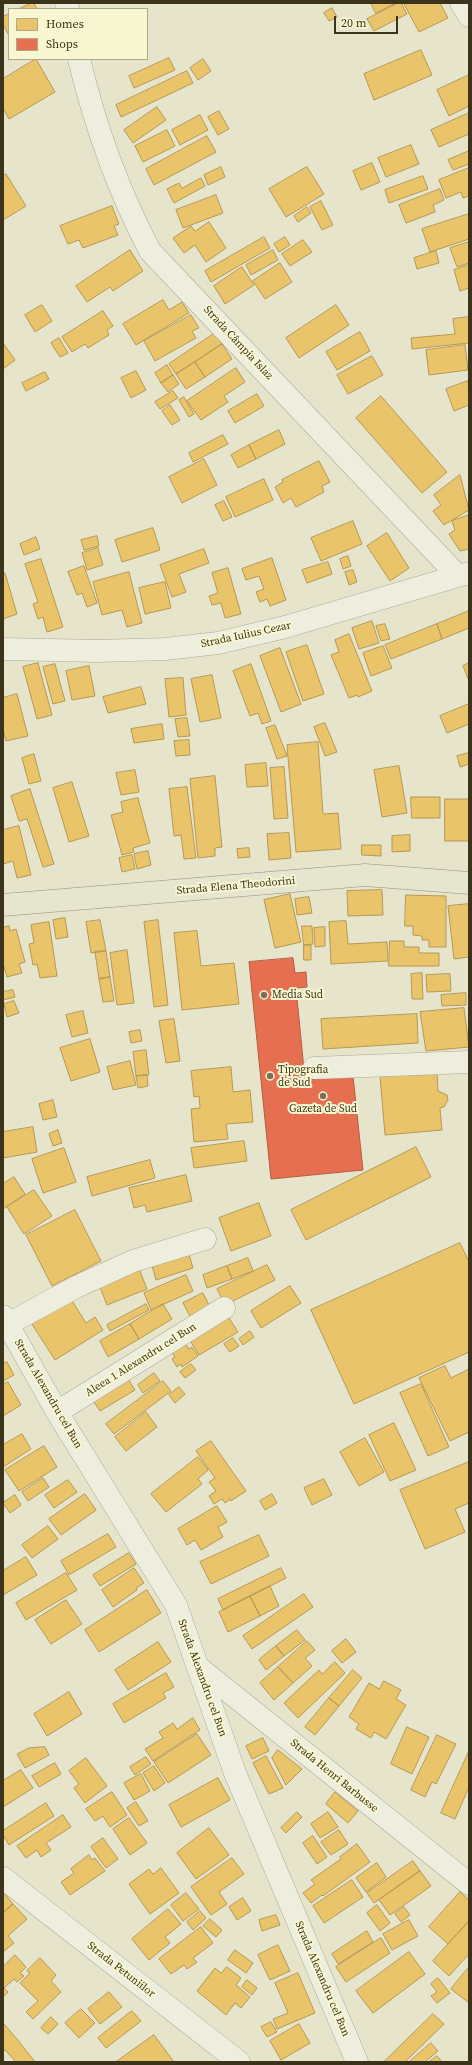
<!DOCTYPE html>
<html>
<head>
<meta charset="utf-8">
<style>
  body { margin:0 }
  #map { position:relative; width:472px; height:2065px; overflow:hidden; background:#e6e5cc; font-family:"Source Serif 4",serif }
  canvas { display:block }
  .frame { position:absolute; inset:0; border:4px solid #3c331d; pointer-events:none }
  .legend { position:absolute; left:8px; top:8px; width:140px; height:52px; box-sizing:border-box; background:#f8f7d2; border:1px solid #ada98a; margin:0; padding:5px 7px; list-style:none; font-size:12px; color:#3c331d }
  .legend li { display:flex; align-items:center; gap:8px; height:20px }
  .legend b { width:20px; border:1px solid #ada98a }
  .scale { position:absolute; left:334px; top:16px; width:64px; height:18px; box-sizing:border-box; border:2px solid #3c331d; border-top:0; padding-left:5px; font-size:12px; line-height:14px; white-space:nowrap; color:#3c331d; -webkit-text-stroke:3px #f8f7d2; paint-order:stroke }
</style>
</head>
<body>
<div id="map">
<canvas width="472" height="2065"></canvas>
<div class="frame"></div>
<ul class="legend">
<li><b style="height:11px;background:#e9c46a"></b>Homes</li>
<li><b style="height:11px;background:#e76f51"></b>Shops</li>
</ul>
<div class="scale">20 m</div>
</div>
<script>
const ctx = document.querySelector('canvas').getContext('2d');
ctx.lineJoin = 'round';
function fill(path, color) {
  ctx.fillStyle = color;
  ctx.fill(path, 'evenodd');
}
function strokePath(path, color, width, dash) {
  ctx.strokeStyle = color;
  ctx.lineWidth = width;
  ctx.lineCap = dash ? 'butt' : 'round';
  ctx.setLineDash(dash || []);
  ctx.stroke(path);
}
function drawText(font, color, halo, rows, align = 'center') {
  ctx.font = font + ' "Source Serif 4",serif';
  ctx.lineWidth = 4;
  ctx.setLineDash([]);
  ctx.textBaseline = 'middle';
  ctx.strokeStyle = halo;
  ctx.fillStyle = color;
  for (const [text, x, y, turn = 0] of rows) {
    ctx.save();
    ctx.translate(x, y);
    ctx.rotate((+turn || 0) * Math.PI / 180);
    ctx.textAlign = isNaN(turn) ? turn : align;
    if (halo) ctx.strokeText(text, 0, 0);
    ctx.fillText(text, 0, 0);
    ctx.restore();
  }
}
const homes = new Path2D(`
  M31,3H34L37,9H19Z
  M371,3H396L376,13Z
  M398,3H401L407,14L374,31L367,19Z
  M406,3H440L448,18L419,32L404,4Z
  M332,8L337,17L329,21L324,13Z
  M9,14V34H8L3,24V17Z
  M421,50L432,75L374,100L364,74Z
  M169,58L175,70L134,88L129,76Z
  M36,59L55,92L9,119L3,108V79Z
  M203,59L211,71L198,80L190,68Z
  M187,71L193,83L121,117L116,105Z
  M469,75V106L449,116L437,90Z
  M157,107L166,120L133,143L124,130Z
  M219,111L229,129L218,135L208,117Z
  M469,113V134L439,147L431,130Z
  M200,115L208,130L180,145L172,130Z
  M167,130L175,146L143,162L135,146Z
  M207,136L216,152L154,185L146,169Z
  M411,145L419,164L386,177L378,158Z
  M469,151V164L453,170L448,160Z
  M372,163L380,182L361,190L353,171Z
  M221,167L225,177L208,185L204,175Z
  M307,167L324,194L286,217L269,189Z
  M469,168V196L463,198L461,192L446,198L439,180Z
  M6,174L26,206L3,220V176Z
  M423,176L428,189L389,203L385,190Z
  M201,178L205,186L174,203L167,189L179,183L182,188Z
  M440,189L444,200L433,205L435,212L406,223L399,205Z
  M216,195L223,213L183,228L176,210Z
  M321,201L333,225L322,230L310,207Z
  M112,206L119,224L114,226L118,235L83,248L79,240L68,244L60,226Z
  M307,207L311,213L298,222L294,216Z
  M469,214V239L430,252L422,229Z
  M209,222L226,248L206,262L195,245L184,253L173,238L191,226L195,231Z
  M264,237L270,248L211,282L205,271Z
  M285,237L290,245L279,252L274,244Z
  M303,240L312,252L290,266L282,254Z
  M469,242V263L457,267L450,248Z
  M130,250L143,271L113,291L110,287L87,302L76,286Z
  M273,250L278,260L251,275L246,265Z
  M436,251L439,263L417,269L414,258Z
  M280,263L292,282L265,299L253,281Z
  M469,265V288L460,291L454,270Z
  M242,267L254,285L225,304L214,286Z
  M163,300L169,310L182,302L189,313L136,345L123,324Z
  M42,305L52,321L35,332L25,315Z
  M336,305L349,325L299,358L286,338Z
  M103,311L113,326L107,330L109,335L88,348L85,344L72,352L62,337Z
  M191,315L199,328L192,331L196,338L155,361L144,341Z
  M469,317V343L412,349L411,338L455,334L453,319Z
  M360,332L370,351L337,370L326,352Z
  M215,333L222,344L176,374L169,364Z
  M59,338L68,353L60,357L51,343Z
  M3,343L15,360L3,369Z
  M222,344L232,359L205,377L195,362Z
  M465,345L468,370L429,375L426,350Z
  M372,356L383,375L348,394L337,375Z
  M195,362L205,377L186,389L176,374Z
  M167,365L173,375L161,383L155,373Z
  M236,368L245,382L224,396L228,402L201,420L187,401Z
  M136,371L146,390L131,398L121,378Z
  M45,372L49,379L26,391L22,383Z
  M173,375L179,384L168,392L161,383Z
  M468,381L469,405L454,411L446,389Z
  M173,391L178,398L160,409L155,402Z
  M257,394L264,406L235,423L228,411Z
  M381,396L447,472L422,493L356,418Z
  M184,397L194,414L189,417L179,400Z
  M170,405L180,420L172,425L162,411Z
  M279,430L285,444L256,459L249,445Z
  M223,435L228,444L193,462L189,453Z
  M249,445L256,459L238,468L231,455Z
  M204,459L217,485L182,503L169,477Z
  M319,461L330,482L322,486L324,492L296,507L291,498L283,503L275,487L283,482L282,480Z
  M460,475L469,510L444,525L433,511L441,505L434,495Z
  M264,479L273,500L235,517L226,497Z
  M224,501L232,517L223,521L215,505Z
  M469,515V549L460,551L449,534L455,530L452,521Z
  M353,521L362,544L321,561L311,538Z
  M153,528L160,550L122,562L115,540Z
  M387,533L409,568L390,581L367,546Z
  M97,536L99,546L84,550L81,540Z
  M36,537L40,549L24,555L20,544Z
  M98,548L103,565L87,570L82,553Z
  M204,549L209,563L179,574L186,592L172,597L160,565Z
  M348,556L351,566L343,569L340,559Z
  M272,558L286,600L270,606L267,599L260,602L256,592L264,589L259,576L246,580L242,569Z
  M41,559L63,627L47,632L43,617L38,619L33,604L38,602L25,564Z
  M328,562L332,574L307,583L302,570Z
  M84,566L97,603L87,607L82,593L77,595L68,572Z
  M228,568L241,614L225,618L221,603L212,605L209,596L218,593L212,573Z
  M353,570L357,582L349,585L345,572Z
  M129,572L142,623L127,627L122,610L102,615L93,582Z
  M3,573H5L17,614L3,619Z
  M165,582L171,608L145,614L139,588Z
  M469,611V628L442,639L437,624Z
  M372,621L379,643L359,649L352,628Z
  M385,624L390,639L381,641L376,626Z
  M437,624L442,639L391,659L385,645Z
  M349,634L372,691L358,697L357,695L349,698L331,655L339,652L335,640Z
  M307,645L324,694L303,701L286,652Z
  M383,646L392,668L371,676L363,653Z
  M280,648L301,704L281,712L260,656Z
  M38,663L52,715L37,719L23,667Z
  M469,663V681L463,666Z
  M55,664L65,701L53,704L43,667Z
  M251,664L271,721L262,724L258,713L250,716L233,671Z
  M89,666L95,696L72,700L66,671Z
  M212,675L221,718L200,722L191,679Z
  M183,678L186,715L169,717L165,679Z
  M141,687L146,704L108,713L103,697Z
  M17,694L28,736L6,741L3,729V698Z
  M469,704V724L447,733L440,716Z
  M187,718L190,736L178,737L175,719Z
  M325,723L337,752L325,756L314,727Z
  M162,724L164,739L134,743L131,729Z
  M275,725L287,756L277,759L266,728Z
  M189,740L190,755L176,756L174,741Z
  M318,742L323,814L338,813L341,849L296,852L287,745Z
  M469,753V764L460,767L457,756Z
  M34,754L41,781L29,784L22,758Z
  M266,763L268,786L247,787L245,765Z
  M399,766L407,813L382,817L374,770Z
  M284,767L288,818L274,819L270,768Z
  M135,770L139,792L121,795L116,773Z
  M215,776L222,847L215,848V856L198,858L190,779Z
  M72,782L89,836L69,842L53,788Z
  M187,787L196,858L184,859L181,835L174,836L169,789Z
  M30,789L54,864L43,867L27,819L19,821L11,796Z
  M411,797H440V818H412Z
  M138,798L150,843L133,848L134,852L122,855L111,815L123,812L121,802Z
  M445,799H469V841H445Z
  M19,826L31,875L17,878L13,861L3,864V830Z
  M289,833L291,858L269,860L267,834Z
  M410,835V851L392,852V836Z
  M362,845H381V856L362,855Z
  M249,848L250,857L238,858L237,849Z
  M148,851L151,865L137,869L134,854Z
  M132,855L135,869L122,872L119,858Z
  M382,890L383,915L348,916L347,891Z
  M290,894L301,942L275,948L264,900Z
  M406,895L446,896V947H429V940H422V936L413,935V926H405Z
  M309,897L312,913L297,915L295,899Z
  M469,904V957L454,959L448,906Z
  M65,918L68,937L56,939L53,920Z
  M100,920L106,951L91,953L86,922Z
  M158,920L168,1005L154,1007L144,922Z
  M346,921L348,944L387,942L388,961L331,964L329,922Z
  M49,922L57,976L40,978L37,964L33,965L29,944L34,943L31,925Z
  M9,926L10,931L16,929L25,962L19,964L22,973L7,977L3,963V928Z
  M302,926H312L313,944L304,945Z
  M325,927V946L315,947L314,928Z
  M197,931L201,966L234,963L239,1004L182,1010L174,933Z
  M390,941H404V947H419V953H439V966H389Z
  M304,945H311V960H304Z
  M127,950L134,1003L117,1005L110,953Z
  M106,951L110,977L99,979L95,952Z
  M422,973L423,999H412L411,974Z
  M450,974L451,991L427,992L426,975Z
  M110,977L114,1001L103,1002L99,979Z
  M13,990L15,997L3,1000V992Z
  M466,993V1005L442,1006L441,995Z
  M14,1001L19,1013L7,1017L4,1004Z
  M464,1008L469,1047L426,1051L420,1012Z
  M83,1011L88,1033L72,1037L66,1015Z
  M417,1014L418,1043L323,1049L321,1019Z
  M174,1019L180,1061L166,1063L159,1021Z
  M140,1030L142,1041L131,1043L129,1032Z
  M90,1039L100,1072L71,1081L60,1048Z
  M146,1050L149,1075L136,1076L133,1052Z
  M130,1061L136,1085L113,1090L107,1067Z
  M231,1067L233,1092L250,1090L253,1122L226,1124L228,1139L194,1142L191,1109L200,1108L199,1096L194,1097L191,1071Z
  M437,1071L438,1091L447,1095L448,1100L444,1107L440,1108L442,1130L385,1135L380,1076Z
  M147,1075L148,1086L138,1088L136,1076Z
  M53,1100L57,1117L43,1120L39,1104Z
  M33,1127L37,1152L3,1158V1132Z
  M58,1130L62,1143L53,1146L49,1134Z
  M244,1141L247,1161L194,1168L191,1148Z
  M416,1147L431,1177L306,1240L291,1210Z
  M64,1148L76,1182L43,1193L32,1159Z
  M150,1160L155,1178L92,1196L87,1177Z
  M186,1175L192,1201L147,1212L145,1205L134,1208L129,1188Z
  M14,1177L25,1194L3,1209V1184Z
  M34,1190L52,1216L24,1234L7,1207Z
  M259,1203L271,1236L231,1251L219,1218Z
  M75,1210L101,1261L52,1286L26,1235Z
  M460,1243L469,1262V1352L354,1404L311,1310Z
  M188,1251L193,1268L156,1280L151,1262Z
  M248,1258L253,1271L232,1279L227,1266Z
  M267,1265L275,1280L225,1305L217,1289Z
  M138,1266L147,1289L107,1305L98,1282Z
  M227,1266L232,1279L207,1288L203,1275Z
  M186,1275L193,1291L151,1310L144,1293Z
  M290,1286L301,1303L261,1328L251,1311Z
  M203,1293L213,1313L193,1322L183,1303Z
  M69,1296L86,1323L95,1317L103,1330L55,1360L30,1321Z
  M146,1304L149,1310L110,1331L107,1325Z
  M163,1304L172,1319L139,1339L130,1324Z
  M229,1318L238,1332L199,1355L186,1334L215,1326Z
  M130,1324L139,1339L108,1357L100,1341Z
  M250,1331L254,1337L243,1345L239,1339Z
  M233,1338L239,1346L230,1352L224,1344Z
  M182,1339L189,1349L192,1347L198,1356L182,1367L181,1364L177,1367L172,1359L175,1357L169,1348Z
  M7,1362L14,1375L3,1381V1364Z
  M191,1364L196,1370L185,1378L180,1372Z
  M445,1366L451,1378L469,1369V1432L450,1441L419,1378Z
  M154,1373L160,1381L143,1393L138,1385Z
  M125,1374L135,1390L100,1411L90,1396Z
  M163,1381L171,1391L114,1434L106,1424Z
  M8,1382L21,1405L3,1416V1385Z
  M421,1384L449,1447L428,1456L400,1393Z
  M179,1387L185,1394L175,1403L169,1395Z
  M146,1412L157,1427L126,1451L115,1437Z
  M394,1423L416,1470L390,1481L369,1435Z
  M22,1434L31,1449L3,1467V1445Z
  M365,1438L384,1472L359,1486L340,1452Z
  M211,1441L246,1491L231,1501L230,1499L225,1503L222,1499L214,1504L209,1496L216,1491L209,1482L215,1478L196,1451Z
  M44,1446L57,1467L19,1491L5,1470Z
  M198,1457L208,1470L198,1479L202,1484L166,1512L151,1494Z
  M469,1462V1503L455,1509L465,1532L425,1549L400,1490Z
  M43,1478L49,1487L28,1501L22,1492Z
  M324,1479L332,1495L312,1505L304,1488Z
  M68,1480L77,1492L54,1508L45,1495Z
  M85,1494L96,1510L61,1535L49,1519Z
  M272,1494L277,1503L265,1510L260,1501Z
  M15,1495L21,1505L10,1513L3,1503Z
  M217,1506L227,1522L218,1527L223,1537L201,1550L195,1540L187,1545L178,1529Z
  M48,1526L58,1539L32,1558L22,1545Z
  M108,1534L116,1547L69,1575L61,1561Z
  M259,1535L269,1556L211,1584L200,1562Z
  M129,1553L136,1564L100,1586L93,1575Z
  M26,1557L37,1575L3,1595V1571Z
  M134,1568L144,1583L136,1588L137,1590L113,1607L102,1590Z
  M281,1568L286,1578L223,1610L218,1599Z
  M66,1573L77,1590L26,1620L16,1603Z
  M270,1586L279,1606L260,1616L250,1596Z
  M147,1590L161,1613L99,1652L85,1630Z
  M304,1594L313,1607L252,1649L243,1636Z
  M250,1596L260,1616L228,1632L219,1612Z
  M66,1600L82,1624L51,1644L35,1620Z
  M297,1630L305,1640L284,1656L276,1646Z
  M346,1639L356,1652L342,1663L332,1651Z
  M307,1641L315,1650L305,1658L312,1666L293,1683L278,1667Z
  M158,1642L171,1662L128,1690L115,1670Z
  M276,1646L284,1656L266,1670L259,1660Z
  M335,1662L345,1673L298,1718L284,1703L319,1670L322,1674Z
  M278,1667L293,1683L274,1700L260,1683Z
  M353,1670L362,1678L339,1706L329,1698Z
  M166,1673L174,1687L163,1693L166,1698L124,1723L113,1704Z
  M384,1681L401,1690L396,1699L406,1705L386,1739L374,1732L371,1738L356,1729L359,1724L349,1717L369,1683L379,1689Z
  M69,1692L82,1714L47,1736L34,1714Z
  M329,1698L339,1706L315,1735L305,1727Z
  M193,1718L200,1730L153,1761L145,1749L163,1738L159,1732L173,1723L177,1729Z
  M407,1727L429,1737L412,1774L391,1764Z
  M197,1734L211,1755L168,1783L154,1762Z
  M437,1735L456,1744L436,1784L432,1782L425,1797L411,1790Z
  M263,1738L269,1751L252,1759L246,1746Z
  M45,1747L49,1755L25,1768L17,1754L29,1748Z
  M278,1750L302,1769L286,1785L272,1758Z
  M469,1751V1787L455,1819L441,1813Z
  M266,1756L283,1788L269,1794L253,1763Z
  M146,1757L151,1764L135,1775L130,1767Z
  M86,1758L107,1786L85,1803L74,1788L79,1784L69,1771Z
  M55,1763L61,1774L39,1787L32,1776Z
  M154,1766L165,1783L154,1791L143,1773Z
  M21,1770L33,1788L3,1807V1781Z
  M141,1774L150,1791L134,1800L124,1783Z
  M218,1778L230,1800L181,1827L169,1805Z
  M112,1792L127,1815L110,1827L103,1816L95,1821L86,1809Z
  M335,1792L358,1811L348,1823L326,1804Z
  M136,1802L148,1821L139,1826L127,1808Z
  M46,1803L54,1816L9,1845L3,1835V1831Z
  M297,1812L302,1817L286,1833L281,1828Z
  M328,1812L338,1827L320,1838L311,1824Z
  M63,1815L71,1827L46,1843L51,1850L41,1857L37,1850L26,1858L17,1846Z
  M129,1818L147,1843L130,1855L113,1829Z
  M209,1828L229,1855L196,1879L177,1853Z
  M339,1830L348,1844L331,1855L321,1842Z
  M313,1836L327,1857L317,1864L303,1843Z
  M103,1838L118,1859L106,1868L91,1847Z
  M357,1844L370,1862L323,1896L322,1895L311,1903L303,1893L315,1884L311,1880L341,1859L340,1857Z
  M89,1855L92,1860L95,1858L105,1871L70,1895L61,1882L74,1873L71,1869Z
  M232,1858L244,1874L219,1892L227,1904L211,1915L191,1887Z
  M413,1861L420,1871L374,1903L367,1893Z
  M377,1863L386,1877L366,1892L356,1878Z
  M161,1868L179,1893L150,1914L129,1884L149,1869L153,1874Z
  M420,1871L431,1886L390,1915L379,1900Z
  M352,1880L363,1897L324,1923L313,1906Z
  M3,1892L13,1904L3,1913Z
  M460,1892L469,1900V1921L448,1944L429,1927Z
  M186,1893L199,1909L183,1921L171,1905Z
  M243,1898L251,1911L237,1920L229,1907Z
  M13,1904L27,1919L8,1936L14,1943L3,1952V1913Z
  M377,1905L390,1923L380,1931L367,1913Z
  M404,1907L410,1915L401,1922L395,1914Z
  M168,1909L181,1924L165,1937L170,1943L149,1960L132,1939Z
  M200,1911L206,1918L193,1930L187,1922Z
  M276,1915L280,1925L262,1931L259,1920Z
  M210,1919L222,1930L216,1937L203,1926Z
  M409,1920L418,1936L392,1950L383,1934Z
  M469,1921V1954L449,1976L433,1961Z
  M201,1927L213,1943L193,1958L197,1962L187,1969L184,1965L171,1974L159,1959Z
  M367,1931L373,1942L338,1964L332,1954Z
  M381,1938L390,1953L346,1982L336,1967Z
  M278,1945L290,1971L270,1980L258,1955Z
  M235,1950L253,1963L246,1973L228,1960Z
  M409,1952L425,1974L373,2013L356,1991Z
  M15,1955L26,1967L20,1973L24,1976L17,1982L14,1979L4,1988L8,1992L3,1997V1967Z
  M40,1958L56,1975L51,1981L61,1992L33,2019L26,2012L38,2001L20,1983L30,1973L27,1971Z
  M227,1967L241,1978L236,1985L250,1997L241,2008L235,2003L226,2015L197,1991L215,1968L221,1973Z
  M469,1967V2003L451,1989Z
  M298,1973L315,2013L277,2029L273,2019L288,2013L275,1983Z
  M438,1978L450,1993L437,2003L431,1996L437,1992L431,1984Z
  M247,1980L257,1988L252,1995L242,1987Z
  M109,1992L122,2007L100,2024L88,2009Z
  M81,2009L95,2023L79,2038L65,2023Z
  M132,2011L141,2021L106,2048L98,2038Z
  M433,2014L444,2024L405,2062H384Z
  M51,2017L58,2024L48,2034L41,2028Z
  M271,2022L277,2032L267,2037L261,2027Z
  M3,2023L17,2039L35,2062H16L5,2050L3,2051Z
  M299,2024L310,2043L281,2060L270,2041Z
  M154,2035L174,2062H116Z
  M431,2043L438,2051L425,2062H409Z
  M437,2056L442,2062H429Z`);
const shops = new Path2D(`
  M293,958L295,973L306,972L307,987L296,988L305,1080L353,1076L363,1170L271,1179L249,962Z`);
const minor = new Path2D(`
  M66,3L68,9
  M461,3L469,16
  M79,59C95,126 118,190 150,251L458,576L469,573
  M3,649L97,651L165,649L218,643L285,627L458,576
  M314,1068L469,1062
  M3,1316L57,1412L176,1605L235,1773L357,2062
  M8,1324L76,1287L133,1261L205,1239
  M57,1412L224,1308
  M198,1667L469,1884
  M3,1878L239,2062`);
const major = new Path2D(`
  M3,905L365,875L469,883`);
const markers = [
  [264,995,4,"#78715a"],
  [270,1076,4,"#78715a"],
  [323,1096,4,"#78715a"]
];
const streetNames = [
  ["Strada Câmpia Islaz",238,343,47],
  ["Strada Iulius Cezar",246,635,-12],
  ["Strada Elena Theodorini",236,886,-5],
  ["Aleea 1 Alexandru cel Bun",141,1360,-32],
  ["Strada Alexandru cel Bun",48,1394,60],
  ["Strada Alexandru cel Bun",202,1678,70],
  ["Strada Henri Barbusse",334,1776,39],
  ["Strada Petuniilor",121,1970,38],
  ["Strada Alexandru cel Bun",322,1979,67]
];
const poiNames = [
  ["Media Sud",272,995],
  ["Tipografia",278,1070],
  ["de Sud",278,1083],
  ["Gazeta de Sud",323,1109,"center"]
];
fill(homes, '#e9c46a');
strokePath(homes, '#b59853', 1);
fill(shops, '#e76f51');
strokePath(shops, '#b45d41', 1);
strokePath(minor, '#aca996', 23);
strokePath(major, '#918e7c', 23);
strokePath(minor, '#eeeedf', 22);
strokePath(major, '#e6e5cf', 22);
for (const [x, y, r, color] of markers) {
  const dot = new Path2D();
  dot.arc(x, y, r, 0, 2 * Math.PI);
  ctx.fillStyle = color;
  ctx.fill(dot);
  strokePath(dot, '#f8f7d2', 1.5);
}
drawText('11px', '#3c331d', '#f8f7d2', streetNames);
drawText('11px', '#3c331d', '#f8f7d2', poiNames, 'left');
</script>
</body>
</html>
